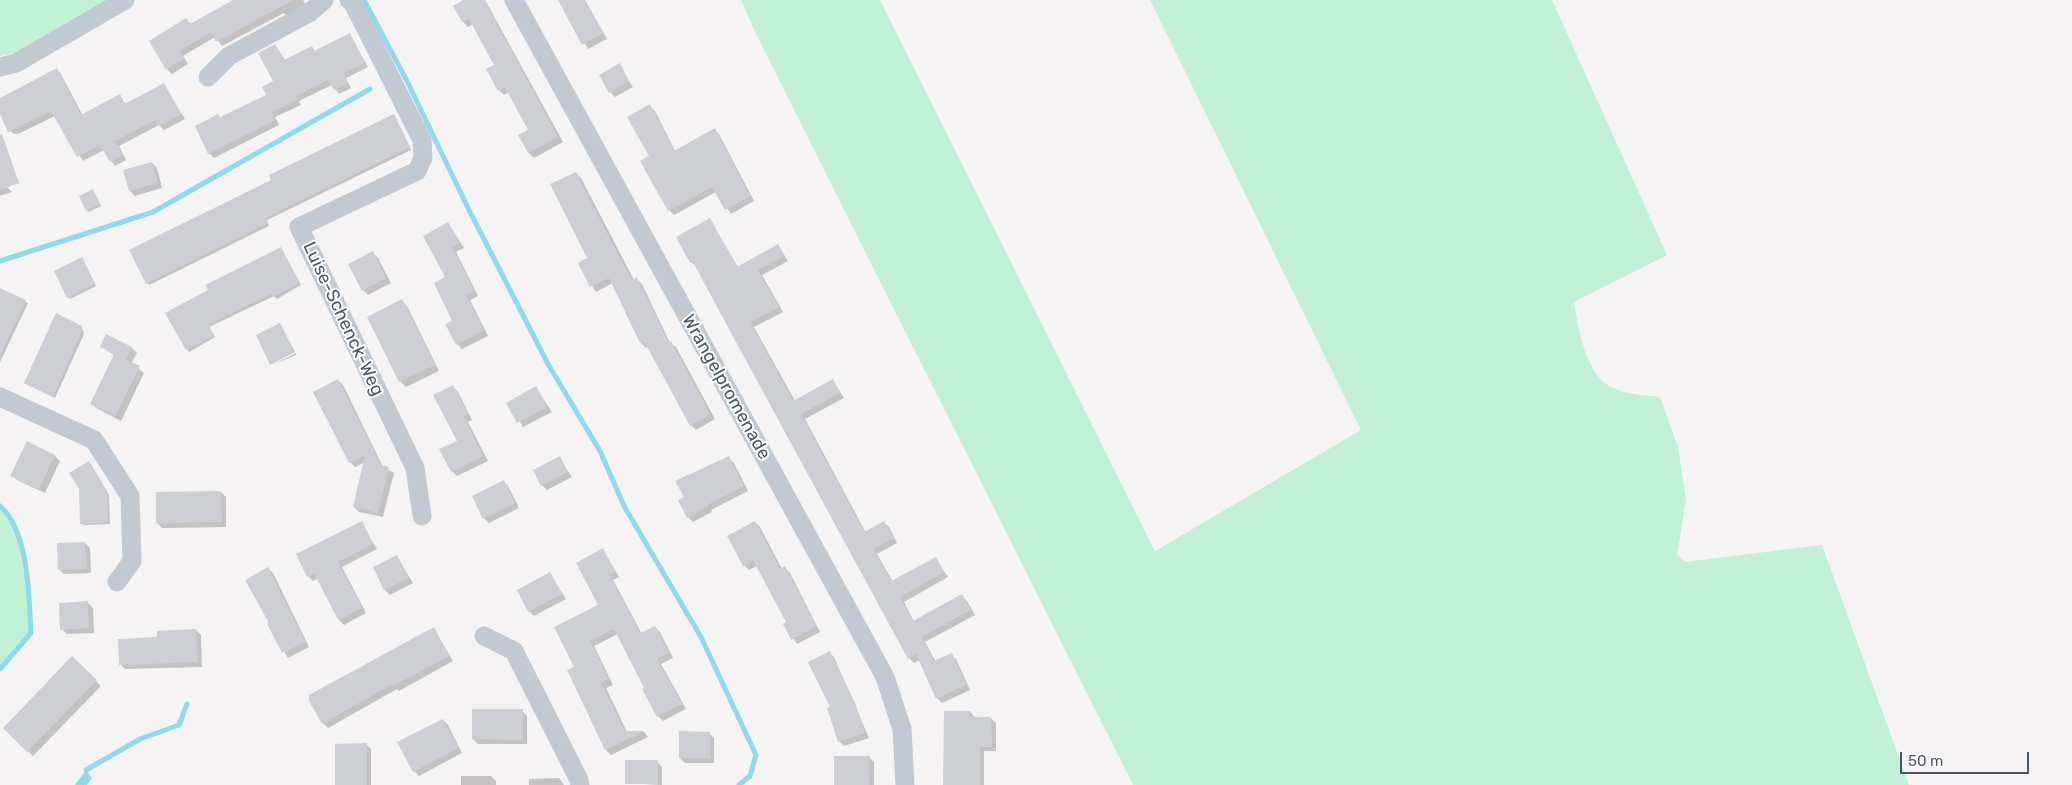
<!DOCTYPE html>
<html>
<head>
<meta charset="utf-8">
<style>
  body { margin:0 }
  #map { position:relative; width:2072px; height:785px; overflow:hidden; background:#f5f3f3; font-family:Rubik,sans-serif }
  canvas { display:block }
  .scale { position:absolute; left:1900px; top:752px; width:129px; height:22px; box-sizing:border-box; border:2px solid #4a5661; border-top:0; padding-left:6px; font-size:15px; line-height:18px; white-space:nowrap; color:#4a5661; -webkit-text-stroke:4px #fff; paint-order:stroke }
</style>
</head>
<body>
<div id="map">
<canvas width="2072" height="785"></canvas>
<div class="scale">50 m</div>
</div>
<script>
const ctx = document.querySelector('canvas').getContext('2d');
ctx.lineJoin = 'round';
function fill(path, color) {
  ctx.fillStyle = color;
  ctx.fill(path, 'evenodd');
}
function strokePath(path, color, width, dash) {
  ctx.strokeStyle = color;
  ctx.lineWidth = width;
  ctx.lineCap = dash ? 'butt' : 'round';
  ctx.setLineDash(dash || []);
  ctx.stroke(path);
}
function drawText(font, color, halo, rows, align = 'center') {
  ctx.font = font + ' Rubik,sans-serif';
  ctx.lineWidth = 4;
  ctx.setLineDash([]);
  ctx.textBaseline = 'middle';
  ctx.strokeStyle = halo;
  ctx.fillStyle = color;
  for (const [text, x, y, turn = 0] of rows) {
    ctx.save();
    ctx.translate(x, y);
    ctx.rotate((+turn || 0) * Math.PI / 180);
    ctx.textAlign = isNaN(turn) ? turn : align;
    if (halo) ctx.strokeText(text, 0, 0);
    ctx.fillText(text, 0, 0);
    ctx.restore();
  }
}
const green = new Path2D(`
  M0,0H107L15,53L0,56Z
  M741,0H880L1155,551L1361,430L1150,0H1552L1667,255L1574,302C1578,328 1586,378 1615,389C1629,395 1645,395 1660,397L1678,447L1686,499L1677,555L1685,562L1822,545L1909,785H1133L758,38Z
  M0,506C29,531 29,597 31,633L0,669Z`);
const water = new Path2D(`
  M86,770L92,778L87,785H75Z`);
const shadow = new Path2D(`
  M239,0H303L306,5L287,16L284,13L222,46L215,37L183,56L188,64L172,74L167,69L186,20L191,24Z
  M466,0H485L563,142L534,158L529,153L520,136L530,130L509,92L504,95L499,90L495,66L473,24L468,27L463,22Z
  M559,0H585L607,39L588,49Z
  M350,35L368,67L346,78L351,88L339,94L332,85L299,101L301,105L275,117L279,125L214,158L209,153L220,118L267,95L274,82L275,45L285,60L311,47L316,52Z
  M619,65L633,87L615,97L610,92Z
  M56,69L61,74L83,116L119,96L126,104L163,84L185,119L164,130L159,125L119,146L126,160L115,166L104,150L83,161L55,116L18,134H14L8,129L0,111V100Z
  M650,106L655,111L675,151L714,129L719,134L754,201L731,214L716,192L674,215L669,210Z
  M394,115L411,150L267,220L269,226L149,285L147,283L273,181Z
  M152,163L157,168L162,188L135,196L130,191Z
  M576,173L581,178L634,280L637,279L642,284L670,343L676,347L715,419L696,430L691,425L648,346L646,348L641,343L613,283L596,292L579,264L589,259Z
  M0,184L8,188L12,192L0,196Z
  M93,191L101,206L89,212L87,210Z
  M710,220L738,267L778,245L788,261L762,275L783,312L754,327L795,401L833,381L844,398L805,419L866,533L884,522L889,527L897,543L877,554L893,582L935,558L948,577L904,602L914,622L962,596L967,601L975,615L925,642L936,662L951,655L956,659L970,690L942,703L937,698L920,660L914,663L909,658L697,267L691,262Z
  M448,223L464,248L456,252L478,296L470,300L488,336L462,349L457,344L453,321Z
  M281,249L301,285L277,299L274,296L209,327L215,337L189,352L187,349L209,290Z
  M373,253L378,258L391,283L368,295L363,290Z
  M82,258L96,286L70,299L68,297Z
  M0,289L28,303L0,362Z
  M402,301L407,306L439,371L406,387L400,381L369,317Z
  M82,327L84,334L55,398L28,385L26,383Z
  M107,336L132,348L137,353L131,364L144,373L121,421L96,408L91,403L115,356L102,347Z
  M296,353V355L272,365Z
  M338,380L343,385L383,467L394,473L383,517L359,512L354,507L365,462L355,467L350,462Z
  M453,387L458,392L472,420L468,422L488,461L457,476L452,471L458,441Z
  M536,388L552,412L523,427L508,403Z
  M27,443L55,456L60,461L45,493L17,480L12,475Z
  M559,458L572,477L547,490L542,485Z
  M729,458L734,463L748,491L711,510L712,512L693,522L688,517Z
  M91,465L109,495L110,524L84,525L82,523Z
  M503,481L508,486L519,508L489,523L484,518Z
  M221,492L226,497V527L162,528L157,523Z
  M755,522L760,527L782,569L785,568L790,573L820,632L797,644L784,625L788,623L757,566L749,570L744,565Z
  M361,523L377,549L342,567L366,613L344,625L339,620L318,578L313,581L308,576Z
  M85,543L90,548L91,573L64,574L59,569Z
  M603,550L619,577L613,580L642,634L655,627L660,632L673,658L661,664L686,709L663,721L658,716L646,688L618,634L594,646L613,685L606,688L627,732H644L648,737L611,755L606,750L568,671L575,667L600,605Z
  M397,557L413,583L390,595L385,590L375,568Z
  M268,568L273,573L309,647L288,658L268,625L271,623Z
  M550,574L566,599L534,616L529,611Z
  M88,603L93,608L94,633L67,634L62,629Z
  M434,629L453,661L399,691L397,689L328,728L323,723Z
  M196,630L201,635L202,667L125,669L120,664L159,638Z
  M829,652L834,657L869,738L844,746L839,741L831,708Z
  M72,658L101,686L33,756L4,728Z
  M522,711L527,716V744H478L473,739Z
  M970,712L975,717L991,718L996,723V751H984V785H945Z
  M443,720L448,725L462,753L419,776L414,771Z
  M709,733L714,738V763H685L680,758Z
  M366,744L371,749V785H336Z
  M869,757L874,762V785H835Z
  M657,761L662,767V785L626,783Z
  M461,776H491L496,781V785H461Z
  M559,778L564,785H529V779Z`);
const stream = new Path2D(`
  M364,0L407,81L469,210L548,364L600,451L624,506L701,637L756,755L750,776L739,785
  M0,261L153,212L370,89
  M0,506C29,531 29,597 31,633L0,669
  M86,770L140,739L179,725L187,704`);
const building = new Path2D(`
  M233,0H293L216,42L211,32L179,51L184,59L166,70L149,41L186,18L190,24Z
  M463,0H484L558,137L528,153L518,135L528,130L505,87L498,91L486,69L494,65L469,19L462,22L453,6Z
  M558,0H584L603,33L582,45Z
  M350,33L365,63L343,73L348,83L334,90L328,80L296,96L297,100L271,113L275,120L208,154L195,126L218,114L220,117L266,95L262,87L273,81L258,53L275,44L284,60L312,46L314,51Z
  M620,63L629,81L609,93L599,75Z
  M57,68L81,115L120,94L125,104L164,83L181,114L158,126L155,120L115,141L123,155L110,162L100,145L77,157L51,111L8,132L0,114V98Z
  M650,104L674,151L715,128L750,196L725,210L712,187L668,211L640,161L649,156L627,117Z
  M394,114L410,147L265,218L268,223L146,284L129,250L271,180L269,175Z
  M2,134L19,183L0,190V135Z
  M152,162L158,183L129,191L123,170Z
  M576,172L613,245L632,280L637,277L668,342L671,341L710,414L690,426L644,341L640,343L609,278L590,287L578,263L587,258L550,184Z
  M93,189L100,204L86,211L79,196Z
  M710,218L737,267L778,244L784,256L758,270L779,307L750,322L793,401L833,379L840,393L801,414L864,532L884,521L894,538L873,549L891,581L936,557L944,572L900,597L913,621L962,594L971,610L921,637L934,661L952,653L966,685L936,699L916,654L908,659L716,305L693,262L690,263L676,237Z
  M448,222L460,243L452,247L474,291L466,295L484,330L456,345L445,324L452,321L434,283L445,277L423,236Z
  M281,247L300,283L273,297L272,294L208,325L214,335L186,350L165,313L208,290L205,285Z
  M373,251L386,278L362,291L348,264Z
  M82,257L95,284L67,298L54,271Z
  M0,288L26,300L0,356Z
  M402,299L435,365L399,382L367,317Z
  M56,313L82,326V331L53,397L24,383Z
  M280,323L295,352L270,365L256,335Z
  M106,334L132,347L126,360L140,366L115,416L90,404L114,354L100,347Z
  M338,379L381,465L389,467L378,513L353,507L365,455L349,463L313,392Z
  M453,385L468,414L464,416L483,456L451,472L439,449L457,441L433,395Z
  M536,386L547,407L517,423L506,403Z
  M27,441L55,455L39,489L10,476Z
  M560,456L568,472L541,486L533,470Z
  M729,456L744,486L707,505L708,506L687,518L678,500L684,497L675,481Z
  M89,461L107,491L108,522L80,524L79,489L69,473Z
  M504,480L515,503L483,519L472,496Z
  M221,491L222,522L156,523V492Z
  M362,521L373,544L338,562L362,608L338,620L314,573L307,577L296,554Z
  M755,521L780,569L785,566L816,626L791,640L783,624L786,622L753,560L743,566L727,536Z
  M85,542L87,569L58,570L57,543Z
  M603,548L615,572L609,575L640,633L655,626L669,653L657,659L682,704L657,717L642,689L644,688L614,629L590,641L609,679L601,683L625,731H644L605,750L567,670L574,667L554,627L598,605L576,563Z
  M397,555L409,578L384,590L373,567Z
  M268,567L305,642L282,653L267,624L269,623L245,580Z
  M550,572L562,594L528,612L517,590Z
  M88,601L89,628L60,630L59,603Z
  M434,627L449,656L393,686L392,684L322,724L309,701V695Z
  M196,629L198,662L119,665L118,639L157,637V631Z
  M830,651L856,705L865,733L838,742L827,708L830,707L808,662Z
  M72,656L97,680L27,752L3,728Z
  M472,709H523V740L472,739Z
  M944,711H970V717H991L992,747H980V785H943Z
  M443,719L458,748L413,772L397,742Z
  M679,731L710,732V759L679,758Z
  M367,743V785H335V744Z
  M834,756H870L869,785H834Z
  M625,760H658V784H625Z`);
const minor = new Path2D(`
  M349,0L353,3L422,140L423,158L417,171L299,227L415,468L422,516
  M514,0L885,677L902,729L905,785
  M0,67L16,63L125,0
  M208,77L229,56L309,13L324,0
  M0,397L94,440L130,496L132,561L117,582
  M484,636L514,651L579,780L580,785`);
const streetNames = [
  ["Luise-Schenck-Weg",343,319,65],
  ["Wrangelpromenade",726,387,61]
];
fill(green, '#c3f1d5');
fill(water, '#90daee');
fill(shadow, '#0003');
strokePath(stream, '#90daee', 5);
fill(building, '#cdcfd5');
strokePath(minor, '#c1cad2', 19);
drawText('18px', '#4a5661', '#fff', streetNames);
</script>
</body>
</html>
